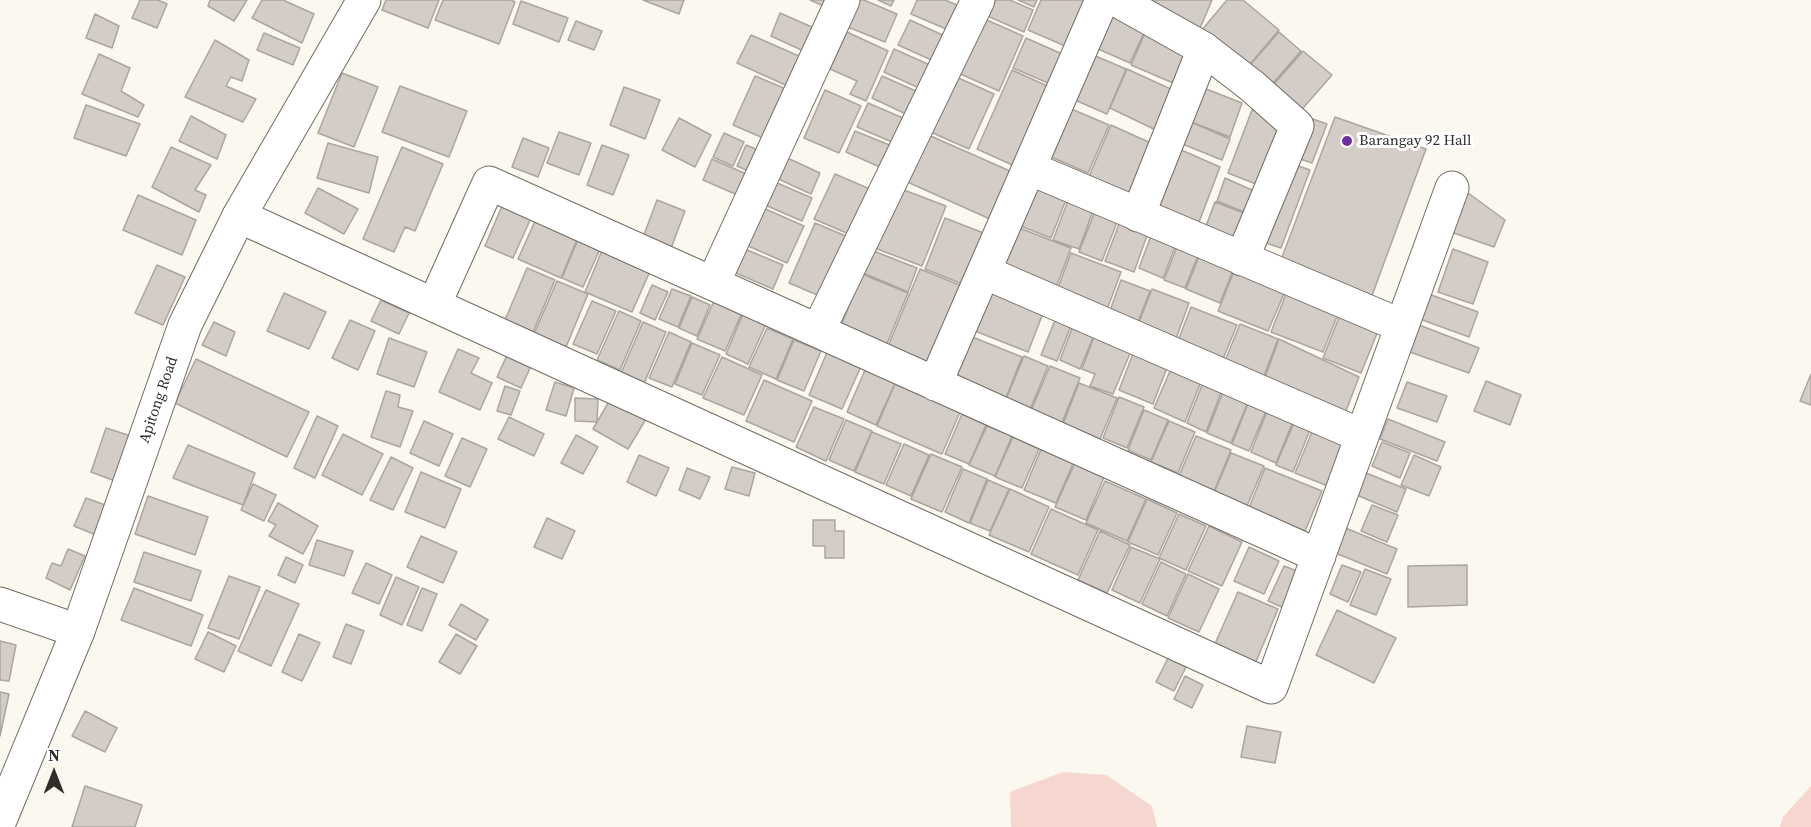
<!DOCTYPE html>
<html>
<head>
<meta charset="utf-8">
<style>
  body { margin:0 }
  #map { position:relative; width:1811px; height:827px; overflow:hidden; background:#fbf8ef; font-family:"Source Serif 4",serif }
  canvas { display:block }
  .north { position:absolute; left:24px; top:743px; width:60px; height:60px; -webkit-text-stroke:4px #fff; paint-order:stroke; rotate:0deg; font-size:16px; font-weight:700; line-height:24px; text-align:center; color:#2f2e2a }
  .north::after { content:''; display:block; margin:auto; width:21px; height:27px; background:#2f2e2a; clip-path:polygon(50% 0,100% 100%,50% 72%,0 100%) }
</style>
</head>
<body>
<div id="map">
<canvas width="1811" height="827"></canvas>
<div class="north">N</div>
</div>
<script>
const ctx = document.querySelector('canvas').getContext('2d');
ctx.lineJoin = 'round';
function fill(path, color) {
  ctx.fillStyle = color;
  ctx.fill(path, 'evenodd');
}
function strokePath(path, color, width, dash) {
  ctx.strokeStyle = color;
  ctx.lineWidth = width;
  ctx.lineCap = dash ? 'butt' : 'round';
  ctx.setLineDash(dash || []);
  ctx.stroke(path);
}
function drawText(font, color, halo, rows, align = 'center') {
  ctx.font = font + ' "Source Serif 4",serif';
  ctx.lineWidth = 6;
  ctx.setLineDash([]);
  ctx.textBaseline = 'middle';
  ctx.strokeStyle = halo;
  ctx.fillStyle = color;
  for (const [text, x, y, turn = 0] of rows) {
    ctx.save();
    ctx.translate(x, y);
    ctx.rotate((+turn || 0) * Math.PI / 180);
    ctx.textAlign = isNaN(turn) ? turn : align;
    if (halo) ctx.strokeText(text, 0, 0);
    ctx.fillText(text, 0, 0);
    ctx.restore();
  }
}
const green = new Path2D(`
  M1063,772L1106,775L1152,806L1157,827H1011L1010,792Z
  M1811,786V827H1780L1783,817Z`);
const building = new Path2D(`
  M140,0H158L167,4L157,28L132,18Z
  M210,0H247L234,21L208,6Z
  M262,0H283L314,14L302,43L252,18Z
  M386,0H439L428,28L382,10Z
  M443,0H511L515,2L499,44L435,20Z
  M643,0H684L679,14Z
  M810,0H834L830,9Z
  M853,0H864L897,14L885,42L843,25Z
  M878,0H894L891,6Z
  M917,0H945L962,7L951,31L911,14Z
  M989,0H1010L1033,10L1024,32L983,14Z
  M1018,0H1037L1034,7Z
  M1041,0H1091L1070,48L1028,30Z
  M1150,0H1212L1198,33Z
  M1227,0H1243L1279,30L1246,69L1201,31Z
  M521,1L568,18L559,42L513,24Z
  M1113,7L1148,24L1130,63L1096,48Z
  M780,13L821,31L810,54L771,36Z
  M95,14L119,26L112,48L86,38Z
  M980,17L1023,36L999,91L956,72Z
  M910,20L949,38L938,63L898,45Z
  M576,21L602,31L594,50L568,40Z
  M1149,24L1195,55L1180,86L1131,65Z
  M847,32L888,51L866,101L850,94L857,81L830,69Z
  M1279,32L1301,51L1267,90L1245,71Z
  M264,33L300,48L293,65L257,50Z
  M751,35L808,60L794,89L737,63Z
  M1026,38L1069,57L1055,86L1013,68Z
  M215,40L249,60L242,81L231,77L226,86L256,99L243,122L185,97Z
  M894,49L930,65L919,88L884,72Z
  M1303,51L1332,75L1297,115L1268,91Z
  M1086,52L1126,69L1107,114L1068,97Z
  M99,54L130,68L121,91L144,105L138,117L82,94Z
  M1127,69L1175,91L1160,132L1110,108Z
  M1012,70L1054,89L1019,168L977,149Z
  M342,73L378,87L354,147L318,133Z
  M952,75L994,94L969,149L926,130Z
  M755,76L791,91L768,140L733,125Z
  M882,76L918,92L908,115L872,98Z
  M400,86L467,111L449,157L382,132Z
  M624,87L660,100L645,139L610,125Z
  M1201,87L1242,103L1230,137L1189,121Z
  M825,90L861,106L839,153L804,138Z
  M868,103L903,118L892,142L857,127Z
  M86,105L140,124L126,156L74,138Z
  M1062,105L1109,125L1088,173L1042,153Z
  M1252,110L1265,112L1288,130L1266,188L1228,173Z
  M191,116L226,135L217,159L179,141Z
  M1307,117L1327,124L1312,163L1291,156Z
  M1335,117L1426,149L1370,301L1279,265Z
  M679,118L711,135L695,167L662,150Z
  M1184,119L1230,139L1222,160L1175,141Z
  M1111,125L1155,145L1133,201L1087,181Z
  M855,131L892,146L882,168L846,152Z
  M559,132L591,143L579,175L547,163Z
  M724,133L744,142L733,166L713,157Z
  M924,133L1019,175L990,219L903,180Z
  M523,138L549,148L538,177L512,167Z
  M328,143L378,157L369,193L317,178Z
  M602,145L629,155L613,195L587,185Z
  M746,145L763,152L753,173L737,166Z
  M171,147L211,165L195,190L206,195L199,212L152,187Z
  M402,147L443,164L415,231L405,227L394,252L363,239Z
  M1179,149L1220,167L1196,230L1154,212Z
  M783,156L820,173L811,194L774,177Z
  M712,159L751,176L742,197L703,180Z
  M1290,163L1310,170L1281,248L1260,241Z
  M835,174L879,193L858,238L814,219Z
  M1030,177L1069,192L1051,238L1013,223Z
  M1225,178L1254,191L1244,212L1217,201Z
  M775,182L812,198L802,221L765,205Z
  M896,187L946,206L922,266L872,247Z
  M318,188L358,209L344,234L305,213Z
  M1464,190L1505,220L1494,247L1448,231Z
  M138,195L196,220L182,255L123,230Z
  M1069,198L1094,208L1079,249L1053,240Z
  M657,200L685,211L670,251L642,240Z
  M1215,202L1254,217L1244,243L1206,226Z
  M502,206L531,218L513,258L485,246Z
  M763,208L804,226L787,263L746,245Z
  M1096,209L1119,217L1102,261L1079,252Z
  M945,218L986,234L965,285L925,269Z
  M536,219L578,237L561,278L518,259Z
  M1121,219L1149,230L1134,272L1105,261Z
  M815,223L853,239L827,299L789,283Z
  M1014,226L1071,248L1055,290L998,268Z
  M1152,233L1176,244L1163,278L1139,268Z
  M579,237L601,247L583,287L562,278Z
  M1178,244L1199,253L1185,288L1164,280Z
  M740,247L783,265L773,289L729,270Z
  M603,248L651,269L632,312L585,292Z
  M1453,249L1488,262L1473,304L1438,292Z
  M871,250L917,268L908,292L861,272Z
  M1071,253L1121,272L1105,315L1055,296Z
  M1200,254L1234,268L1220,303L1186,289Z
  M157,265L185,277L163,325L135,313Z
  M527,268L555,280L533,332L505,320Z
  M920,269L964,287L932,367L887,349Z
  M1235,269L1286,289L1268,331L1218,311Z
  M862,274L908,293L886,346L840,328Z
  M1121,280L1150,291L1136,327L1108,316Z
  M557,281L588,294L566,347L534,334Z
  M983,283L1045,308L1028,352L965,327Z
  M652,285L668,292L655,320L640,313Z
  M672,289L691,296L678,327L659,319Z
  M1152,289L1189,303L1174,344L1136,330Z
  M284,293L326,312L309,349L267,331Z
  M1426,293L1478,312L1469,337L1417,318Z
  M1286,294L1338,314L1323,352L1271,332Z
  M692,297L710,305L697,336L679,328Z
  M381,300L409,313L399,334L371,321Z
  M592,301L616,311L597,354L573,344Z
  M714,301L742,313L725,351L697,339Z
  M1191,307L1237,325L1221,364L1176,346Z
  M619,311L641,321L620,370L597,360Z
  M743,314L766,324L748,364L726,354Z
  M1340,315L1378,331L1361,373L1323,358Z
  M350,320L375,331L358,370L332,358Z
  M1055,320L1071,326L1057,361L1041,355Z
  M1075,321L1096,330L1080,369L1060,360Z
  M214,322L235,332L226,356L202,345Z
  M643,322L666,332L642,388L619,378Z
  M1240,324L1278,339L1262,381L1223,366Z
  M1419,325L1479,348L1469,373L1410,352Z
  M767,328L793,339L776,379L749,367Z
  M1097,329L1134,344L1113,394L1090,386L1095,374L1082,369Z
  M669,332L691,342L672,387L649,378Z
  M970,336L1022,357L1005,400L953,379Z
  M389,338L427,352L414,387L377,374Z
  M1279,339L1359,377L1342,421L1263,383Z
  M794,340L821,351L804,391L777,380Z
  M692,343L720,355L702,395L675,384Z
  M458,349L479,358L471,373L492,383L480,410L439,392Z
  M828,350L862,364L842,409L809,395Z
  M1134,351L1168,365L1153,404L1119,390Z
  M507,355L531,366L521,388L497,377Z
  M1024,356L1048,366L1029,412L1005,402Z
  M722,357L762,375L744,415L703,398Z
  M196,359L309,412L287,457L175,403Z
  M1174,362L1204,374L1185,422L1154,408Z
  M1050,366L1080,378L1061,425L1030,413Z
  M865,370L895,383L876,425L847,412Z
  M1811,374V405L1800,401Z
  M764,380L812,401L794,442L746,421Z
  M1204,380L1223,387L1206,432L1187,423Z
  M1486,381L1521,395L1510,425L1474,411Z
  M555,382L574,388L566,416L546,410Z
  M1407,382L1447,396L1437,422L1397,408Z
  M1079,383L1117,398L1100,439L1063,424Z
  M895,384L960,412L942,454L877,426Z
  M505,386L520,391L511,415L497,411Z
  M386,391L400,395L398,407L413,411L400,447L371,437Z
  M1223,392L1248,402L1231,443L1207,433Z
  M1119,397L1144,407L1127,448L1103,438Z
  M575,398L598,399L597,422L575,421Z
  M611,398L646,419L628,449L593,429Z
  M1248,404L1266,411L1249,451L1232,444Z
  M814,407L844,419L826,461L796,447Z
  M1268,409L1294,419L1276,463L1251,452Z
  M1144,410L1168,420L1151,460L1128,450Z
  M962,414L986,425L969,464L945,454Z
  M317,416L338,426L315,478L294,468Z
  M509,417L544,434L534,456L498,439Z
  M1388,419L1445,442L1437,461L1380,439Z
  M846,420L872,431L854,471L829,460Z
  M424,421L453,434L439,466L410,453Z
  M1169,421L1195,432L1178,473L1151,462Z
  M1294,423L1310,430L1293,472L1276,465Z
  M987,426L1012,436L995,476L969,465Z
  M106,428L131,436L115,481L91,472Z
  M872,432L901,444L884,484L855,472Z
  M1312,432L1346,446L1328,486L1295,473Z
  M343,434L383,454L362,495L322,475Z
  M576,435L598,447L583,474L561,463Z
  M1196,436L1231,450L1214,491L1179,476Z
  M1013,437L1039,449L1022,488L995,477Z
  M462,438L487,449L470,487L445,476Z
  M1382,442L1410,453L1400,478L1372,466Z
  M904,444L929,455L911,496L886,485Z
  M188,445L255,473L243,505L173,478Z
  M1042,447L1074,461L1056,503L1024,490Z
  M1231,453L1264,466L1247,506L1214,493Z
  M931,454L962,467L942,512L911,499Z
  M639,455L669,468L656,496L627,482Z
  M1414,455L1441,467L1429,496L1401,485Z
  M391,457L413,468L393,510L370,500Z
  M1075,463L1105,475L1086,520L1055,507Z
  M732,467L755,473L749,496L725,489Z
  M687,468L710,477L700,499L679,490Z
  M1265,468L1322,491L1305,531L1249,508Z
  M963,469L987,479L969,523L945,512Z
  M1361,471L1406,489L1397,512L1352,493Z
  M421,472L461,489L445,528L405,512Z
  M988,480L1009,489L990,531L970,523Z
  M1105,481L1146,499L1127,541L1086,523Z
  M253,484L276,495L264,521L241,510Z
  M1010,489L1049,507L1029,552L989,535Z
  M148,496L208,517L195,555L135,534Z
  M86,498L108,506L96,535L74,526Z
  M1147,499L1177,513L1158,555L1128,542Z
  M278,503L318,526L303,554L269,536L276,525L268,521Z
  M1372,505L1398,515L1387,542L1361,531Z
  M1051,509L1098,530L1078,575L1031,554Z
  M1179,514L1206,526L1186,570L1159,558Z
  M547,518L575,531L562,559L534,547Z
  M813,520H835V531H844V558H825V546H813Z
  M1209,526L1242,542L1222,586L1188,571Z
  M1343,527L1397,549L1387,574L1333,552Z
  M1100,531L1130,545L1107,593L1078,580Z
  M421,536L457,552L443,583L407,567Z
  M317,540L353,551L344,576L309,565Z
  M1131,547L1160,559L1140,603L1112,590Z
  M1249,547L1279,561L1264,594L1234,581Z
  M68,549L85,556L70,590L46,578L52,563L61,566Z
  M144,552L201,571L191,601L134,582Z
  M286,557L303,565L295,583L278,575Z
  M1161,562L1186,574L1167,616L1142,604Z
  M366,563L392,575L379,604L352,593Z
  M1342,565L1361,572L1348,602L1330,594Z
  M1467,565V605L1408,607V566Z
  M1284,566L1302,573L1286,609L1268,601Z
  M1365,569L1391,579L1376,615L1350,605Z
  M1188,574L1219,589L1199,632L1168,618Z
  M229,576L260,587L239,639L208,628Z
  M396,577L419,587L402,625L380,615Z
  M134,588L203,615L191,646L121,620Z
  M422,588L437,594L422,631L407,625Z
  M266,590L299,604L271,666L238,651Z
  M1238,592L1278,609L1255,664L1214,646Z
  M461,604L488,620L476,640L449,625Z
  M1337,610L1396,638L1374,683L1316,655Z
  M346,624L364,631L351,664L333,657Z
  M208,632L236,646L224,672L195,659Z
  M299,634L320,643L302,681L282,672Z
  M456,634L477,646L460,674L439,662Z
  M0,641L16,645L9,681L0,680Z
  M1168,658L1186,667L1174,691L1156,682Z
  M1185,676L1203,685L1192,708L1174,699Z
  M0,692L9,694L0,736Z
  M85,711L117,728L105,752L72,736Z
  M1247,726L1281,732L1275,763L1241,757Z
  M85,786L142,805L135,827H72Z`);
const street = new Path2D(`
  M1117,0L1204,49L1252,86L1297,126L1242,259
  M1029,168L1402,326
  M1138,215L1204,49
  M239,216L1271,687L1452,188
  M984,272L1362,436
  M713,283L843,0
  M434,305L489,183L1319,556
  M818,331L978,0
  M935,384L1102,0
  M0,604L78,631`);
const secondary = new Path2D(`
  M0,820L78,631L185,325L239,216L364,0`);
const markers = [
  [1347,141,6,"#702da1"]
];
const poiNames = [
  ["Barangay 92 Hall",1359,141]
];
const streetNames = [
  ["Apitong Road",159,400,-71]
];
fill(green, '#f5d7d0');
fill(building, '#d4ccc6');
strokePath(building, '#aca59f', 1.5);
strokePath(street, '#6f6d65', 35);
strokePath(secondary, '#6f6d65', 35);
strokePath(street, '#fff', 33);
strokePath(secondary, '#fff', 33);
for (const [x, y, r, color] of markers) {
  const dot = new Path2D();
  dot.arc(x, y, r, 0, 2 * Math.PI);
  ctx.fillStyle = color;
  ctx.fill(dot);
  strokePath(dot, '#fff', 2);
}
drawText('15px', '#2f2e2a', '#fff', poiNames, 'left');
drawText('15px', '#2f2e2a', '#fff', streetNames);
</script>
</body>
</html>
